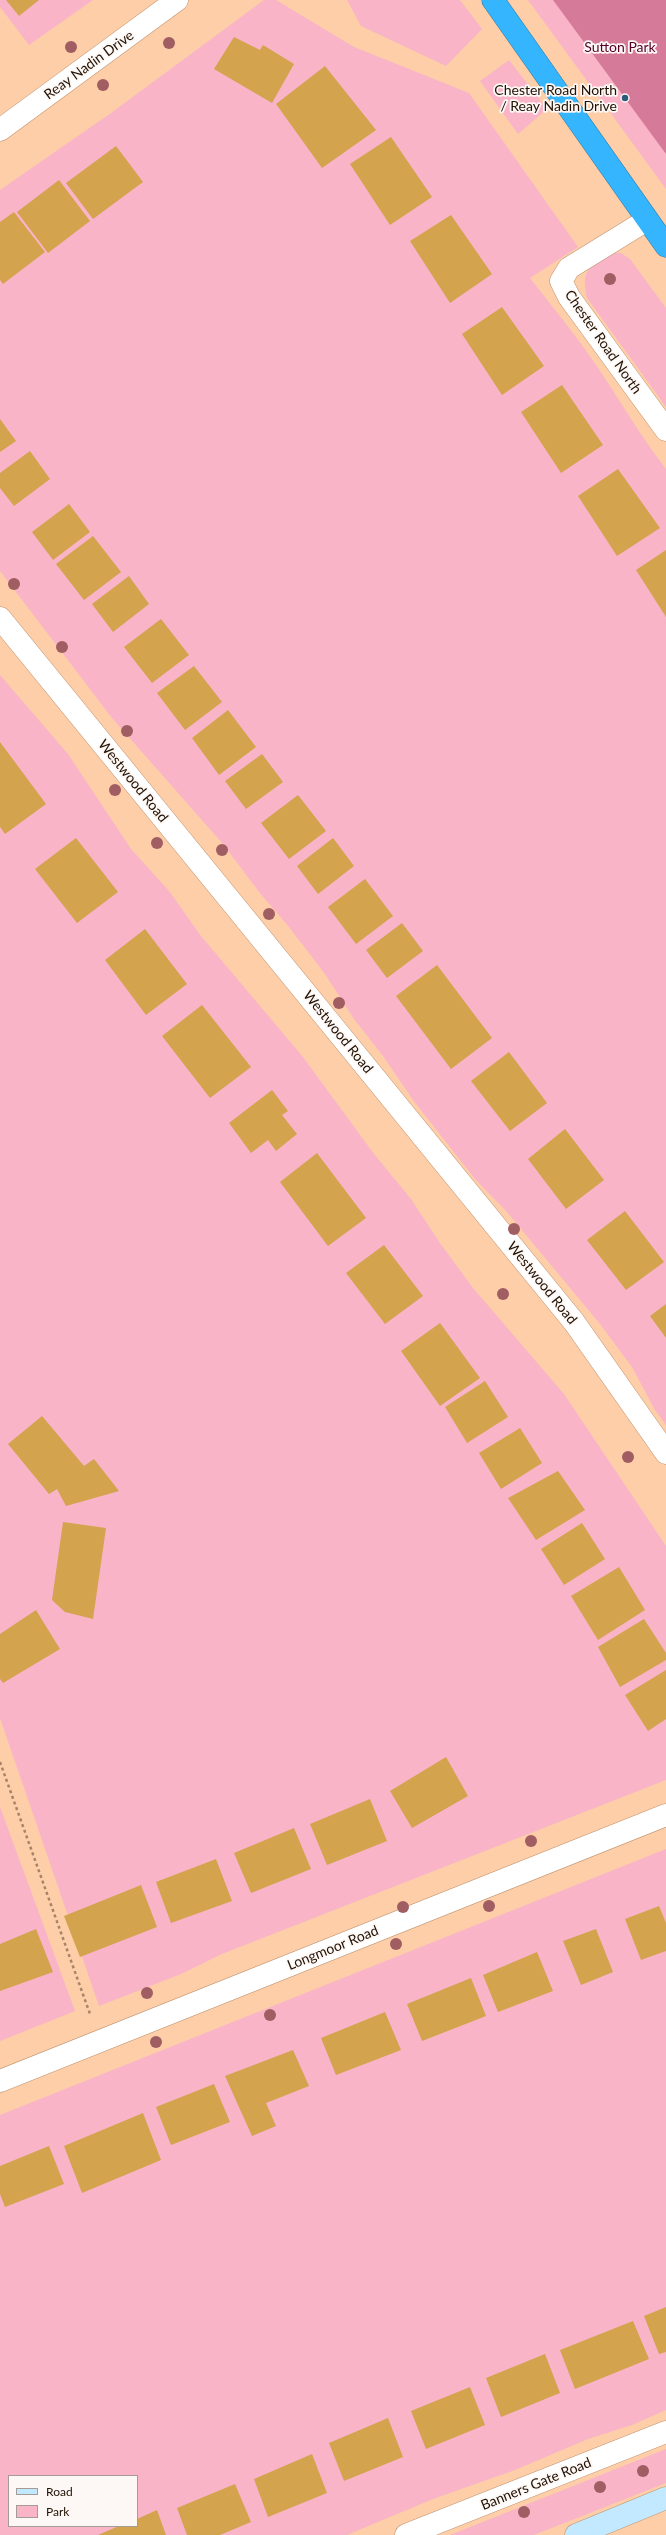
<!DOCTYPE html>
<html>
<head>
<meta charset="utf-8">
<style>
  body { margin:0 }
  #map { position:relative; width:666px; height:2535px; overflow:hidden; background:#fdcea8; font-family:Lato,sans-serif }
  canvas { display:block }
  .legend { position:absolute; left:8px; top:2475px; width:130px; height:52px; box-sizing:border-box; background:#fdf8f5; border:1px solid #a59c95; margin:0; padding:5px 7px; list-style:none; font-size:12px; color:#211104 }
  .legend li { display:flex; align-items:center; gap:8px; height:20px }
  .legend b { width:20px; border:1px solid #a59c95 }
</style>
</head>
<body>
<div id="map">
<canvas width="666" height="2535"></canvas>
<ul class="legend">
<li><b style="height:5px;background:#c2e9ff"></b>Road</li>
<li><b style="height:11px;background:#f9b4c8"></b>Park</li>
</ul>
</div>
<script>
const ctx = document.querySelector('canvas').getContext('2d');
ctx.lineJoin = 'round';
function fill(path, color) {
  ctx.fillStyle = color;
  ctx.fill(path, 'evenodd');
}
function strokePath(path, color, width, dash) {
  ctx.strokeStyle = color;
  ctx.lineWidth = width;
  ctx.lineCap = dash ? 'butt' : 'round';
  ctx.setLineDash(dash || []);
  ctx.stroke(path);
}
function drawText(font, color, halo, rows, align = 'center') {
  ctx.font = font + ' Lato,sans-serif';
  ctx.lineWidth = 3.5;
  ctx.setLineDash([]);
  ctx.textBaseline = 'middle';
  ctx.strokeStyle = halo;
  ctx.fillStyle = color;
  for (const [text, x, y, turn = 0] of rows) {
    ctx.save();
    ctx.translate(x, y);
    ctx.rotate((+turn || 0) * Math.PI / 180);
    ctx.textAlign = isNaN(turn) ? turn : align;
    if (halo) ctx.strokeText(text, 0, 0);
    ctx.fillText(text, 0, 0);
    ctx.restore();
  }
}
const green = new Path2D(`
  M0,0H93L29,45L0,7Z
  M264,0H276L354,47L469,93L578,247L530,278C550,304 571,329 589,355C616,393 638,433 666,469V1425L655,1410L632,1367L600,1324L507,1212L475,1179L413,1100L383,1056L354,1019L325,974L289,927L259,892L223,844L112,718L0,571V190L111,113Z
  M347,0H460L482,29L446,66L361,26Z
  M528,0H666V189Z
  M509,60L547,109L518,134L480,81Z
  M612,253H621L630,259L666,308V407L587,298C581,271 588,266 612,253Z
  M0,675L68,754L131,849L169,891L201,936L303,1057L374,1154L411,1199L440,1243L473,1288L564,1394L666,1546V1780L222,1954L181,1974L99,2006L0,1718Z
  M0,1807L75,2011L0,2041Z
  M666,1849V2410L632,2425L588,2439L515,2470L433,2499L347,2535H0V2115ZM9,2476H137V2526H9Z
  M666,2449V2483L534,2535H450Z`);
const forest = new Path2D(`
  M553,0H666V154Z`);
const building = new Path2D(`
  M6,0H39L19,16Z
  M234,37L260,50L263,45L294,64L272,103L214,69Z
  M325,66L376,130L322,168L276,104Z
  M391,137L432,197L390,225L350,164Z
  M116,146L143,182L93,219L66,183Z
  M59,180L90,221L48,253L17,212Z
  M14,212L45,252L3,284L0,280V222Z
  M451,215L492,274L450,303L410,241Z
  M502,307L544,366L502,395L462,334Z
  M562,385L603,445L561,473L521,412Z
  M0,419L16,441L0,452Z
  M30,451L50,479L14,506L0,488V473Z
  M618,469L660,528L617,556L578,496Z
  M69,504L90,532L53,560L32,532Z
  M93,536L121,572L84,600L56,564Z
  M666,550V617L636,570Z
  M129,576L149,604L113,632L92,604Z
  M161,619L189,655L152,683L124,647Z
  M194,666L222,702L185,730L157,693Z
  M228,710L256,747L219,775L192,738Z
  M0,742L46,804L5,834L0,827Z
  M262,754L283,782L246,809L225,781Z
  M298,795L326,831L289,859L261,823Z
  M76,838L118,892L77,923L35,869Z
  M333,838L354,866L318,894L297,866Z
  M365,879L393,916L356,944L328,907Z
  M402,923L423,951L387,978L366,950Z
  M145,929L187,984L146,1015L105,960Z
  M437,965L492,1038L451,1069L396,996Z
  M202,1005L251,1067L210,1098L162,1036Z
  M509,1052L547,1103L510,1131L471,1081Z
  M272,1090L288,1111L282,1115L297,1134L276,1151L268,1140L251,1153L229,1123Z
  M565,1129L604,1180L566,1209L528,1159Z
  M317,1153L366,1218L328,1246L280,1182Z
  M625,1211L664,1262L626,1290L587,1240Z
  M384,1245L423,1296L385,1324L346,1273Z
  M666,1304V1338L650,1316Z
  M440,1323L480,1378L440,1406L401,1351Z
  M485,1381L508,1417L467,1443L445,1407Z
  M42,1416L84,1466L94,1459L119,1491L66,1506L57,1489L49,1494L8,1444Z
  M520,1428L542,1463L501,1489L479,1453Z
  M558,1471L585,1510L536,1540L508,1498Z
  M63,1522L106,1528L93,1619L65,1612L52,1600Z
  M582,1523L605,1559L564,1585L541,1549Z
  M619,1567L645,1610L598,1640L571,1596Z
  M36,1610L60,1649L3,1683L0,1679V1634Z
  M644,1619L666,1653V1660L620,1687L598,1647Z
  M666,1670V1719L648,1731L625,1695Z
  M446,1757L468,1796L412,1828L390,1791Z
  M370,1799L387,1841L327,1865L310,1824Z
  M294,1828L311,1869L251,1893L234,1853Z
  M216,1859L232,1901L171,1923L156,1882Z
  M141,1885L157,1927L80,1957L64,1916Z
  M659,1906L666,1923V1951L641,1960L625,1919Z
  M36,1929L53,1972L0,1991V1944Z
  M596,1929L613,1972L581,1985L563,1941Z
  M537,1952L553,1991L498,2012L483,1975Z
  M471,1978L486,2016L422,2041L407,2004Z
  M385,2012L401,2050L336,2075L321,2038Z
  M293,2050L309,2086L266,2103L276,2126L252,2136L225,2076Z
  M214,2084L230,2122L171,2145L156,2107Z
  M143,2113L161,2160L82,2193L64,2146Z
  M49,2146L64,2184L5,2207L0,2194V2166Z
  M666,2307V2352L659,2354L644,2316Z
  M633,2321L649,2359L575,2389L560,2350Z
  M545,2354L560,2393L501,2417L486,2378Z
  M470,2387L485,2425L426,2449L411,2411Z
  M388,2418L403,2457L344,2481L329,2443Z
  M312,2454L327,2493L268,2517L254,2479Z
  M235,2484L251,2522L220,2535H187L177,2508Z
  M157,2510L166,2535H98L119,2526H137V2519Z`);
const path = new Path2D(`
  M0,1762L90,2014`);
const street = new Path2D(`
  M0,130L177,0
  M647,220L569,268L561,281L569,297L666,430
  M0,618L574,1322L666,1453
  M0,2081L666,1815
  M406,2535L666,2432`);
const secondary = new Path2D(`
  M576,2535L666,2498`);
const highway = new Path2D(`
  M493,0L666,246`);
const trees = [
  [169,43],
  [71,47],
  [103,85],
  [610,279],
  [14,584],
  [62,647],
  [127,731],
  [115,790],
  [157,843],
  [222,850],
  [269,914],
  [339,1003],
  [514,1229],
  [503,1294],
  [628,1457],
  [531,1841],
  [489,1906],
  [403,1907],
  [396,1944],
  [147,1993],
  [270,2015],
  [156,2042],
  [643,2471],
  [600,2487],
  [524,2512]
];
const markers = [
  [625,98,4,"#2c5b7a"]
];
const parkNames = [
  ["Sutton Park",620,47]
];
const streetNames = [
  ["Reay Nadin Drive",89,65,-36],
  ["Chester Road North",603,342,55],
  ["Westwood Road",133,781,51],
  ["Westwood Road",338,1032,51],
  ["Westwood Road",542,1283,51],
  ["Longmoor Road",333,1948,-22],
  ["Banners Gate Road",536,2484,-22]
];
const poiNames = [
  ["Chester Road North",617,90],
  ["/ Reay Nadin Drive",617,106]
];
fill(green, '#f9b4c8');
fill(forest, '#d57a98');
fill(building, '#d3a34d');
strokePath(street, '#c0936f', 23);
strokePath(secondary, '#c0936f', 23);
strokePath(highway, '#2e7ca6', 23);
strokePath(path, '#a78468', 2.5, [3, 3]);
strokePath(street, '#fff', 22);
strokePath(secondary, '#c2e9ff', 22);
strokePath(highway, '#35b5fe', 22);
ctx.fillStyle = '#a05d62';
for (const [x, y] of trees) {
  ctx.beginPath();
  ctx.arc(x, y, 6, 0, 2 * Math.PI);
  ctx.fill();
}
for (const [x, y, r, color] of markers) {
  const dot = new Path2D();
  dot.arc(x, y, r, 0, 2 * Math.PI);
  ctx.fillStyle = color;
  ctx.fill(dot);
  strokePath(dot, '#fdf8f5', 1.5);
}
drawText('14px', '#540029', '#fdf8f5', parkNames);
drawText('14px', '#211104', '#fdf8f5', streetNames);
drawText('14px', '#211104', '#fdf8f5', poiNames, 'right');
</script>
</body>
</html>
